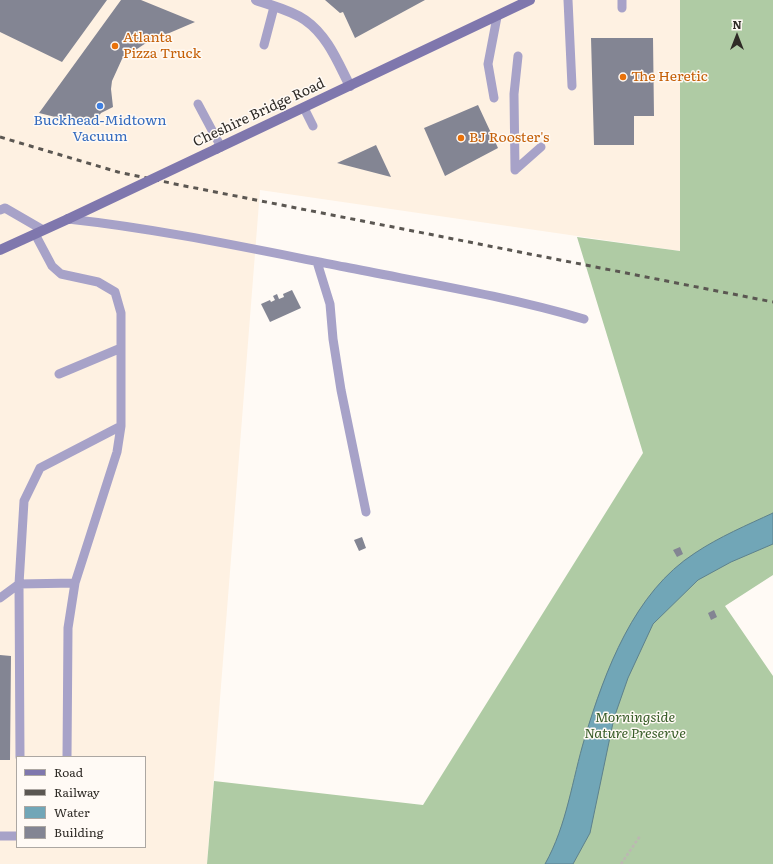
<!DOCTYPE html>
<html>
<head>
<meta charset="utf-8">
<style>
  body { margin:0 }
  #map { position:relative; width:773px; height:864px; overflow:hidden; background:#fffaf5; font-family:Literata,serif }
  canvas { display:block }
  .legend { position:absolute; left:16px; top:756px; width:130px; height:92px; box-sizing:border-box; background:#fffaf5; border:1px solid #aca7a2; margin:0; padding:5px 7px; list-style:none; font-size:12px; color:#2f2b26 }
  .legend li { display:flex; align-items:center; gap:8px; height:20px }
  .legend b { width:20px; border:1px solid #aca7a2 }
  .north { position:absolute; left:717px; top:16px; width:40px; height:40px; -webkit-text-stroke:3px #fffaf5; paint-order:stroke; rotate:0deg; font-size:11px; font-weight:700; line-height:16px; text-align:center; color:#2f2b26 }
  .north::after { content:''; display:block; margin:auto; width:14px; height:18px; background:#2f2b26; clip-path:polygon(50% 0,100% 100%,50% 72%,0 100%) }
</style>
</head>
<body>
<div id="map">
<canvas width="773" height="864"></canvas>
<ul class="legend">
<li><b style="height:5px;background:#7f77ad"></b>Road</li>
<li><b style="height:5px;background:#5b5752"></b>Railway</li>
<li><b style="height:11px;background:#71a6b7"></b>Water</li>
<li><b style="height:11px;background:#838593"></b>Building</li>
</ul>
<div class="north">N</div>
</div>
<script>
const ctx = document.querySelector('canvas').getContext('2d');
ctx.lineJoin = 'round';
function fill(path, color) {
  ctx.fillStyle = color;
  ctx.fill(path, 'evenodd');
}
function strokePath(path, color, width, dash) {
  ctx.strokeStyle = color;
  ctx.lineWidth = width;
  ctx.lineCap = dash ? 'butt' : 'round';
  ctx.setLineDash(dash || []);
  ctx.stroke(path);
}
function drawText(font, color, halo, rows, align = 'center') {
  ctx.font = font + ' Literata,serif';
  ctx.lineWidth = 3;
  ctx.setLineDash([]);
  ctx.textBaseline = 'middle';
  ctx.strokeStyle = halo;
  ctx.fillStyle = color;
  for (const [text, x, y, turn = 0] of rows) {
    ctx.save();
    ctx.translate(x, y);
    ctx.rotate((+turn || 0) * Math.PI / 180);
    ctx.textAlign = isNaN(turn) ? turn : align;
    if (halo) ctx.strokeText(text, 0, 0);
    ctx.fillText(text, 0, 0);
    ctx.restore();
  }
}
const built = new Path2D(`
  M0,0H680V251L260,190L207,864H0ZM17,757H145V847H17Z`);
const forest = new Path2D(`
  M680,0H773V575L725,606L773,676V864H207L214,781L423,805L643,453L577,237L680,251Z`);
const water = new Path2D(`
  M773,513V544L731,562L698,580L653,624L628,678L614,718L590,833L573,864H545C567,825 572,780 585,737C605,671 634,592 695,553C719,537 747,525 773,513Z`);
const building = new Path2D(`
  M0,0H107L62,62L0,32Z
  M121,0H141L195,22L146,43L122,59L112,81L111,89L113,107L101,113L92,126L39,113Z
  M325,0H425L355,38L343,12L340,13Z
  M591,38H653L654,116H634V145H594Z
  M478,105L498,148L445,176L424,128Z
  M376,145L391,177L337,163Z
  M292,290L301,308L270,322L261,304L270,300L271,302L275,300L273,296L277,294L279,299L284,297L283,294Z
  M362,537L366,548L359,551L354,540Z
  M680,547L683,554L677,557L673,550Z
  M714,610L717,617L711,620L708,613Z
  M0,655L11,656L10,760H0Z`);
const path = new Path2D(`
  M621,864L640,836`);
const lane = new Path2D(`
  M568,0L572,86
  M622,0V8
  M264,45L274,7
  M494,98L488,64L497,17
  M198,104L221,147
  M304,108L313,126
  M515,170L514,94L518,56
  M515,170L541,147
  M0,210L5,208L43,230
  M68,219C161,229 253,249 345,267C425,283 506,296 584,319
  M35,234L52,266L61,274L98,282L115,292L121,313V426L117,452L75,583L68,628L67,757
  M317,262L330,304L333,339L341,390L366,512
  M59,374L121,348
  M0,598L19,584L75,583
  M20,757L19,584L24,501L40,468L121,426
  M0,836H17`);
const street = new Path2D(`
  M256,0C272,6 291,10 305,20C328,36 338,63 350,86`);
const secondary = new Path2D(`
  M216,149L530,0
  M0,250L68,219`);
const rail = new Path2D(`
  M0,137L118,172L180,185L773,302`);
const secondaryBridge = new Path2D(`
  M68,219L216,149`);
const markers = [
  [115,46,4,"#e8710a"],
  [623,77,4,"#e8710a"],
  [100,106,4,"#3f7fe0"],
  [461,138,4,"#e8710a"]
];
const foodNames = [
  ["Atlanta",123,38],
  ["Pizza Truck",123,54],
  ["The Heretic",631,77],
  ["BJ Rooster's",469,138]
];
const streetNames = [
  ["Cheshire Bridge Road",259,113,-25]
];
const shopNames = [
  ["Buckhead-Midtown",100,121],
  ["Vacuum",100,137]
];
const parkNames = [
  ["Morningside",635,718],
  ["Nature Preserve",635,734]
];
fill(built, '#fef1e2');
fill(forest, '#afcba4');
fill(water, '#71a6b7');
strokePath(water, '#5d818c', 1);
fill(building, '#838593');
strokePath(path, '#bcb7b2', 2.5, [3, 2]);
strokePath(lane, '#a7a2c8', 9);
strokePath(street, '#a7a2c8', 10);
strokePath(secondary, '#7f77ad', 10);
strokePath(rail, '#5b5752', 3, [5, 5]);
strokePath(secondaryBridge, '#7f77ad', 10);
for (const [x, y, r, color] of markers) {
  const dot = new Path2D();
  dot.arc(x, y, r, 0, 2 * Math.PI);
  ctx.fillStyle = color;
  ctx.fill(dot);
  strokePath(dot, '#fffaf5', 1.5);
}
drawText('14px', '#c56008', '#fffaf5', foodNames, 'left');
drawText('14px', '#2f2b26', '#fffaf5', streetNames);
drawText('14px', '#366cbe', '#fffaf5', shopNames);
drawText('italic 14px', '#375c27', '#fffaf5', parkNames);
</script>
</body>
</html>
